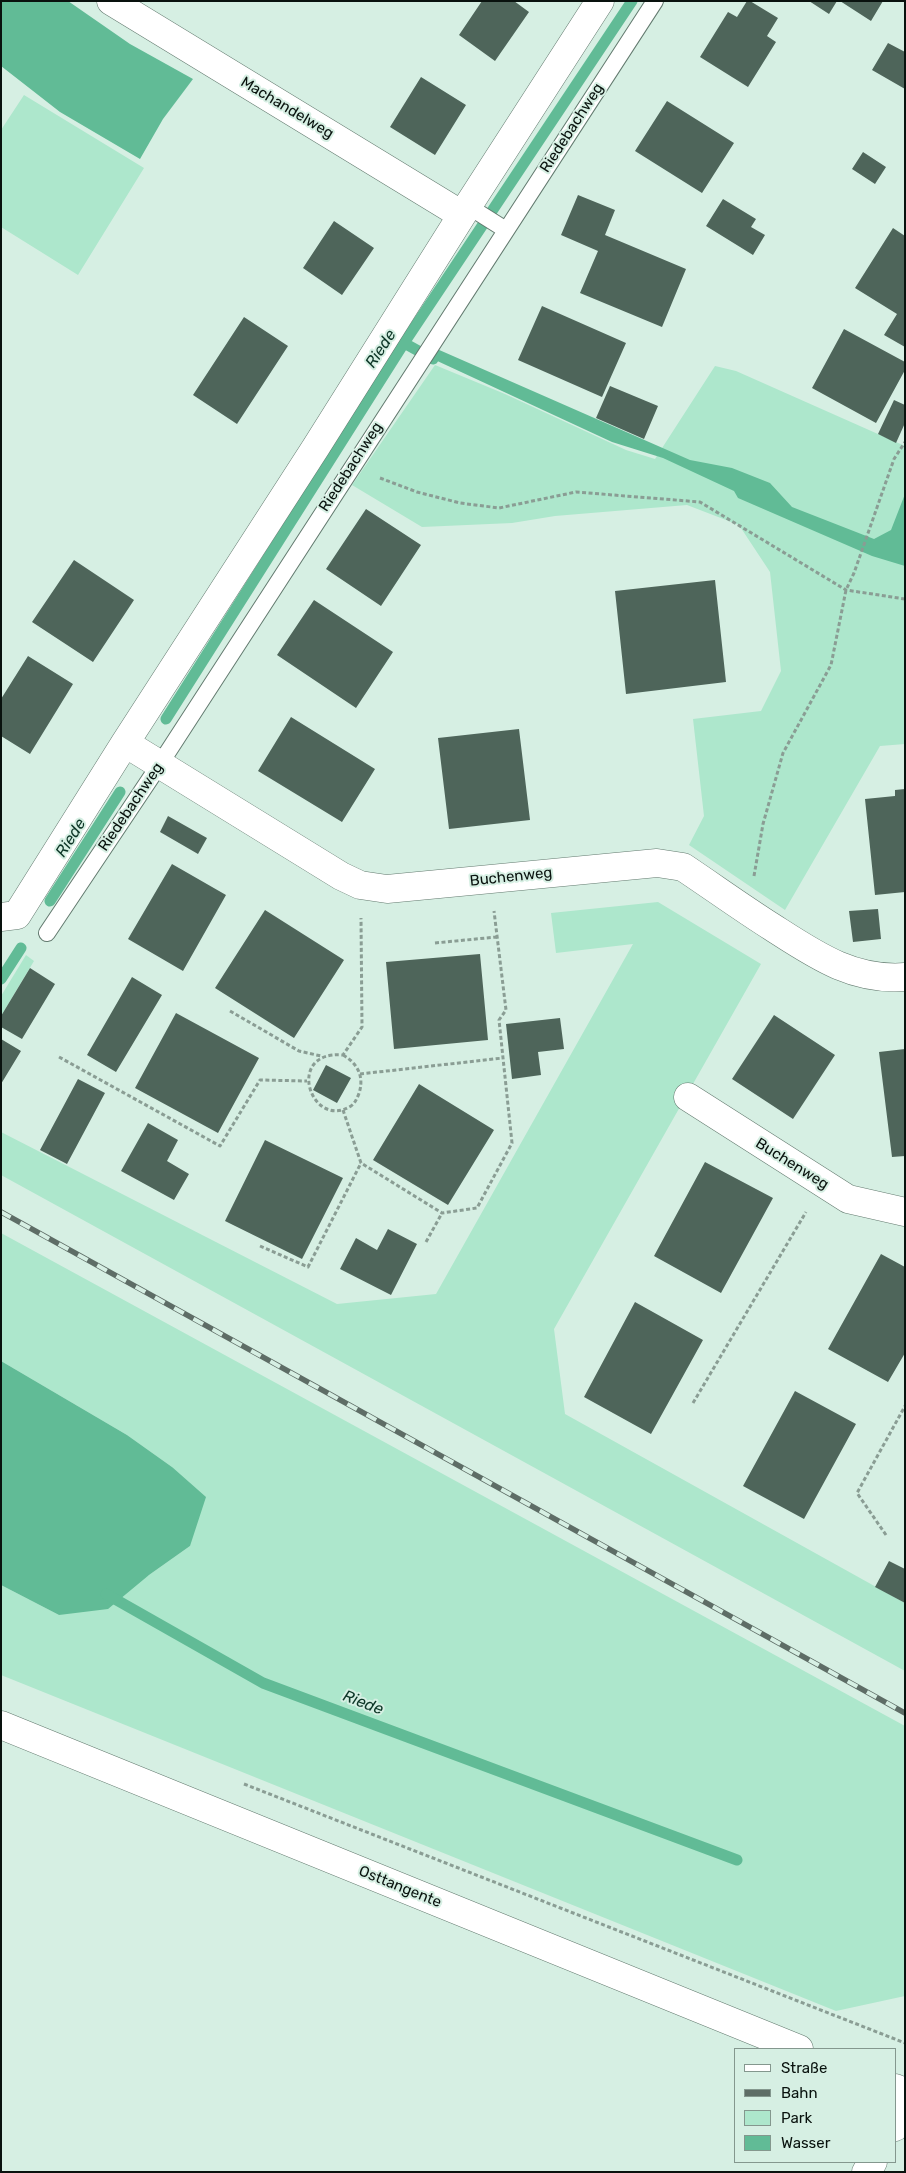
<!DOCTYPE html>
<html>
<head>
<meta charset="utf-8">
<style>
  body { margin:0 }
  #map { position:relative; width:906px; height:2173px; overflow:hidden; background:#d6efe3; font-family:Rubik,sans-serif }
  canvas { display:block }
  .frame { position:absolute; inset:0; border:2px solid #09120e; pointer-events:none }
  .legend { position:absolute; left:734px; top:2048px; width:162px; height:115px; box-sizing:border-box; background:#d6efe3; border:1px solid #84978e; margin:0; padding:6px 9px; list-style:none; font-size:15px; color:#09120e }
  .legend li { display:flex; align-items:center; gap:10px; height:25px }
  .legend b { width:25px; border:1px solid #84978e }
</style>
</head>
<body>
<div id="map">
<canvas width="906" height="2173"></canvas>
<div class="frame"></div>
<ul class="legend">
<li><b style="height:6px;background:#fff"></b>Straße</li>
<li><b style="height:6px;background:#5e6d66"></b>Bahn</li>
<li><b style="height:14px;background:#ade7cc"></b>Park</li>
<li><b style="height:14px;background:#61bb96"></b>Wasser</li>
</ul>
</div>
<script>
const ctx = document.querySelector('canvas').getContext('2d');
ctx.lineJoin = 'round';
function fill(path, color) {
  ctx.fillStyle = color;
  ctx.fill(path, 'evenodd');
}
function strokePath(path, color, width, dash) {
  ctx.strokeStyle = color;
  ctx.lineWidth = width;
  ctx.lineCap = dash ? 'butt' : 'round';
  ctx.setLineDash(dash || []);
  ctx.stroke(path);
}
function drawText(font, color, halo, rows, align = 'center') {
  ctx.font = font + ' Rubik,sans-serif';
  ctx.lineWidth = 4;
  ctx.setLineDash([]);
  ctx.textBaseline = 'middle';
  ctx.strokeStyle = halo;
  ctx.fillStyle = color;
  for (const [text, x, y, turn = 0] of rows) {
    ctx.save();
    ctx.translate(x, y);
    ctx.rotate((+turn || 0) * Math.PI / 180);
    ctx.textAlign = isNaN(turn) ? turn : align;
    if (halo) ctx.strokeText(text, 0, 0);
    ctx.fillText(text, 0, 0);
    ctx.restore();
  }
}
const green = new Path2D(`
  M24,95L144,168L78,275L1,227V130Z
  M435,365L505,394L626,450L655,459L715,366L736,371L905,446V744L880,746L785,910L689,845L704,816L693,719L761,711L781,671L770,572L739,525L687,505L555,516L512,523L422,527L352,485Z
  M658,902L761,964L554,1329L565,1414L905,1603V1671L1,1175V1132L337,1304L436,1294L633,944L556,953L551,913Z
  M26,955L34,961L1,1016V996Z
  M1,1233L905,1726V1996L836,2011L1,1675V1585L59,1615L149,1575L190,1546L172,1467L127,1435L1,1361Z`);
const water = new Path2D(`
  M1,1H68L130,44L193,79L163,119L140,159L60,112L1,66Z
  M437,349L690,460L732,468L770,483L792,507L874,539L891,530L905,494V566L872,556L738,498L734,491L663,458L612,442L433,359Z
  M1,1361L127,1435L172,1467L206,1497L190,1546L149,1575L108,1609L59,1615L1,1585Z`);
const stream = new Path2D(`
  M404,343L433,359
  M166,719L404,343L632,1
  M50,901L120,792
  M1,979L21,948
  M106,1594L263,1683L737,1860`);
const building = new Path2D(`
  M482,1H514L529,12L495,61L459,35Z
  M747,1H750L778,18L767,36L776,42L748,87L700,57L728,12L737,17Z
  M809,1H837L829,14Z
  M840,1H883L871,21Z
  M888,43L905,52V89L872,70Z
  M421,77L466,105L435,155L390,127Z
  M667,101L734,143L702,193L635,151Z
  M863,152L886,167L875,184L852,169Z
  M578,195L615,210L605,235L686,269L662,327L580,293L598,251L561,235Z
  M723,199L756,219L751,227L765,235L753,255L706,226Z
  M334,221L374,248L342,295L303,268Z
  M893,228L905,236V347L884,335L897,314L855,288Z
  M542,306L626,343L602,397L518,360Z
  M244,317L288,346L237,424L193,395Z
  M844,329L905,362V370L876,423L812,388Z
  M610,386L658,406L644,439L596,418Z
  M894,400L905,405V423L896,443L878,434Z
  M366,509L421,545L381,606L326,569Z
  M74,560L134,600L93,662L32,622Z
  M715,580L726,682L626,694L615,591Z
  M314,600L393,652L356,708L277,655Z
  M28,656L73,684L30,754L1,736V699Z
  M291,717L375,769L342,822L258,771Z
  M519,729L530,820L449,829L438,738Z
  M905,789V892L875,895L865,799L895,796V790Z
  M168,816L207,838L198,854L160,832Z
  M172,864L226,895L183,971L128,939Z
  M878,909L881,939L853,942L849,911Z
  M265,910L344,960L294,1038L215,988Z
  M480,954L488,1040L394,1049L386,962Z
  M30,968L55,984L22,1039L1,1027V1016Z
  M132,977L162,995L116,1072L87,1055Z
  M176,1013L259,1058L218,1133L135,1088Z
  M774,1015L835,1055L793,1119L732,1079Z
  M560,1018L564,1049L538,1052L541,1075L512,1079L506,1024Z
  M1,1039L21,1051L1,1084Z
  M905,1049V1156L892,1157L879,1052Z
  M326,1065L351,1078L337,1103L313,1090Z
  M78,1079L105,1093L67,1164L40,1150Z
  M419,1084L494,1130L448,1205L373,1160Z
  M148,1123L178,1140L167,1161L189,1174L174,1200L121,1171Z
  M265,1140L343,1178L302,1259L225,1221Z
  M705,1162L773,1198L721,1293L654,1256Z
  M388,1229L417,1244L391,1295L340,1269L356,1238L377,1250Z
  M881,1254L905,1267V1353L888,1382L828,1349Z
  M635,1302L703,1340L651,1434L584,1397Z
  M795,1391L856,1424L804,1519L743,1486Z
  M889,1561L905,1569V1603L875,1587Z`);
const path = new Path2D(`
  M380,478L417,492L460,503L499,508L576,492L700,502L846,590L905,599
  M754,876L763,824L783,753L831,665L846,590L854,573L894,459L905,442
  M435,943L497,937
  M230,1011L299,1051L321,1056
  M343,1055C359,1064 365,1079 358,1096C356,1100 355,1103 351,1106C311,1131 284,1050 343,1055L362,1027L361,918
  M59,1057L220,1146L260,1080L307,1081
  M360,1074L503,1058
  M343,1110L361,1163L442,1213L477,1208L512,1143L499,1020L506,1010L494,911
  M426,1242L442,1213
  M260,1246L308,1267L361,1163
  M693,1403L806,1212
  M886,1535L857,1493L905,1406
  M244,1784L905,2043`);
const lane = new Path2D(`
  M468,206L506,230
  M47,933L160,764L655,1`);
const street = new Path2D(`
  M111,1L462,215
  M125,743L341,876L360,885L387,889L657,863L683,867C713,887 742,908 772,927C814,954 852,981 905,977
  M1,917L17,915L125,743L316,447L462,215L600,1
  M688,1097L848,1199L905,1212
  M895,2127L905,2111
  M866,2172L873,2162`);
const secondary = new Path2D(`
  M1,1725L799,2049
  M895,2088L905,2092`);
const rail = new Path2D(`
  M1,1212L905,1713`);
const streetNames = [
  ["Machandelweg",287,108,31],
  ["Riedebachweg",572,128,-57],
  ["Riedebachweg",351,467,-57],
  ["Riedebachweg",131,807,-56],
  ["Buchenweg",511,877,-6],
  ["Buchenweg",792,1164,32],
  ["Osttangente",400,1887,22]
];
const waterNames = [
  ["Riede",381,349,-57],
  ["Riede",71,838,-58],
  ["Riede",363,1703,21]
];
fill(green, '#ade7cc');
fill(water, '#61bb96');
strokePath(stream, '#61bb96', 11);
fill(building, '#4e655a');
strokePath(lane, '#637a6f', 18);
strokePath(street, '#637a6f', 29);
strokePath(secondary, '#637a6f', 29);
strokePath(path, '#8a9d94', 3, [4, 2.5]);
strokePath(lane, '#fff', 16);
strokePath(street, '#fff', 28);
strokePath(secondary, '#fff', 28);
strokePath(rail, '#5e6d66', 5.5);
strokePath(rail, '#d6efe3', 4, [11]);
drawText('15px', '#09120e', '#d6efe3', streetNames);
drawText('italic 16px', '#0c3526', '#d6efe3', waterNames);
</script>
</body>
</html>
